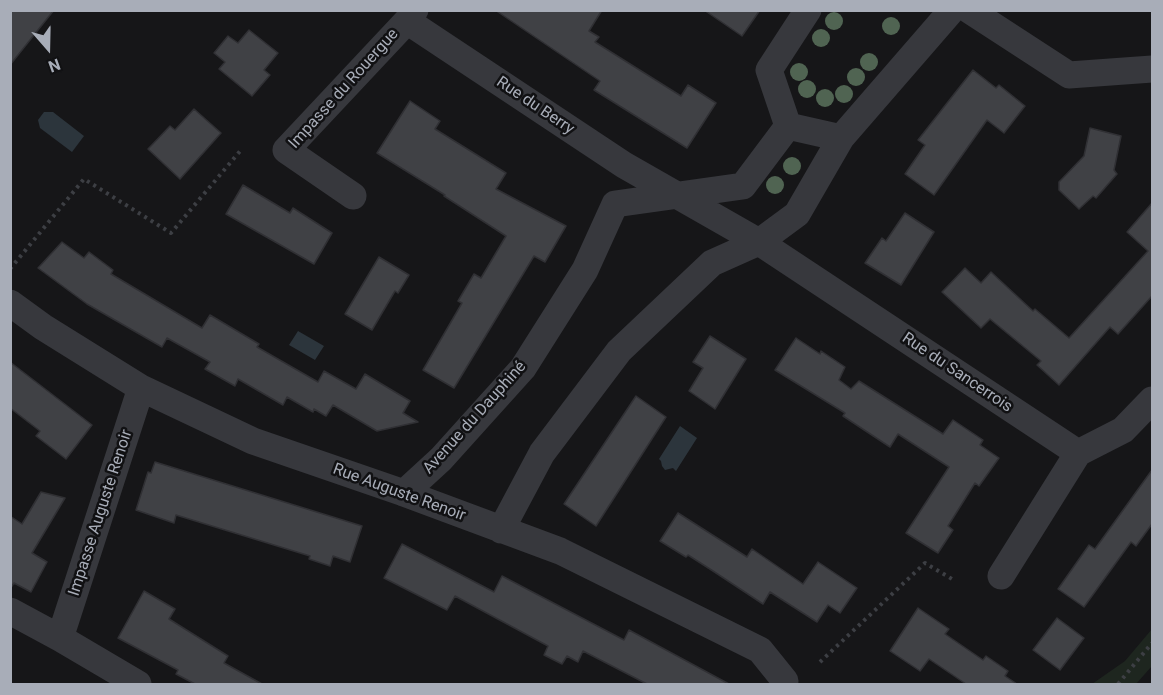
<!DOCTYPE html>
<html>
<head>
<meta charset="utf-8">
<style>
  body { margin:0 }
  #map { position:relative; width:1163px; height:695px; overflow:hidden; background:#161618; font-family:Roboto,sans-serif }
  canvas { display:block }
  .frame { position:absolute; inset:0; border:12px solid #a8adb8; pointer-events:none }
  .north { position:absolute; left:18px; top:18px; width:60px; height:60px; -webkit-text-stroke:4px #111113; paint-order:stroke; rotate:160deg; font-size:16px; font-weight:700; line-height:24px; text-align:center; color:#a8adb8 }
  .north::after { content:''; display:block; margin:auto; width:21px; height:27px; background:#a8adb8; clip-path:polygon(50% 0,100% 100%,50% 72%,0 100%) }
</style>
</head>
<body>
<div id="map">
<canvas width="1163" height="695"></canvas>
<div class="frame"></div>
<div class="north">N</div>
</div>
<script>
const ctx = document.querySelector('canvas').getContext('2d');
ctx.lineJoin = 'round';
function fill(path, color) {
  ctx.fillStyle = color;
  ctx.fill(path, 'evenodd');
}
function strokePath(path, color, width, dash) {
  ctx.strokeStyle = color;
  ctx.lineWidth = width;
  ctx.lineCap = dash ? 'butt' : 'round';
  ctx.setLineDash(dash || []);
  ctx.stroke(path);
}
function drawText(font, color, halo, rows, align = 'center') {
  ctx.font = font + ' Roboto,sans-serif';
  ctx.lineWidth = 5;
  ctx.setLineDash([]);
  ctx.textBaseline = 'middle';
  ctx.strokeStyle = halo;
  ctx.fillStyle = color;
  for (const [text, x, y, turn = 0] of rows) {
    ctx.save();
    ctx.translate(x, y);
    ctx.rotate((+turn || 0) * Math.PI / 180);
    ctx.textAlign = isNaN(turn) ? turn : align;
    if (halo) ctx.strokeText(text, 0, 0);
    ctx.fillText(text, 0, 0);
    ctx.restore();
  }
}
const green = new Path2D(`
  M1152,629V666L1136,684H1092L1125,661Z`);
const water = new Path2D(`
  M44,112H53L84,136L72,152L40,128L38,120Z
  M298,331L324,346L315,360L289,345Z
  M680,426L697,438L676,471L673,468L665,470L662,466L661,461L659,459Z`);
const building = new Path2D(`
  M10,10H54L10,65Z
  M495,10H602L589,31L599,37L595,42L681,96L688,85L716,103L687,148L594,90L600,81Z
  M704,10H760L742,36Z
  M249,30L278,53L264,70L270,75L252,96L219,69L225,62L214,53L228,36L238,43Z
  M973,70L996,88L999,85L1025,106L1004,133L987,120L934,195L905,174L925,145L918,140Z
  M410,101L440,121L435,129L506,173L496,189L566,226L545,262L534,256L454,388L423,370L462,303L458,301L474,274L481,278L506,236L444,196L445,195L377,153Z
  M194,109L221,133L180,179L148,149L170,126L175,130Z
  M1090,128L1121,136L1114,170L1117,174L1096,198L1093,196L1079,209L1059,190V182L1084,156Z
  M243,185L290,213L293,208L332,233L314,264L226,214Z
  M1152,203V296L1118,334L1110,327L1059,385L1037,365L1041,361L990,319L981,328L942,292L965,268L981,283L991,272L1033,311L1035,309L1069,338L1148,251L1127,232Z
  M905,213L934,232L901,285L865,263L882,238L886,241Z
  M62,242L84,258L89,252L113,270L111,274L202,328L210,315L259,344L257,347L318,382L324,371L356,389L365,374L410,401L403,413L418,422L377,431L333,405L326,416L314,409L313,412L287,397L283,405L238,379L235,386L205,369L210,362L167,338L162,347L87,304L38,268Z
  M379,257L409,275L398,293L395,291L372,330L345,314Z
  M710,336L746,359L715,409L689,391L703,368L693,362Z
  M796,338L820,354L821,351L845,367L839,380L851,389L859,381L943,434L953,420L983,440L980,445L999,458L979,486L975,483L948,526L953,530L938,553L906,533L949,467L898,434L890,447L843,416L845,413L775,370Z
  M10,362L92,425L66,459L36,436L40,431L10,408Z
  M636,396L666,417L596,526L564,504Z
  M155,462L362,526L350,562L333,556L330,566L309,559L310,556L176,515L174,523L136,510L148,472L151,473Z
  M1152,470V524L1136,546L1131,542L1084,607L1058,589L1089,545L1095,549Z
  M41,492L65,498L32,553L47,562L31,592L14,583L10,589V516L22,524Z
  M678,513L747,557L752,549L803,584L818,562L857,588L840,613L828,605L817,622L770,592L763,604L713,571L688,555L686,557L660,541Z
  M402,544L494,592L502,576L624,640L629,630L729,684H647L583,651L578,662L567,656L562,664L544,655L548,646L455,596L447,610L384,578Z
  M144,591L175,609L169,619L228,656L224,663L262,684H195L176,674L178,670L118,638Z
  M918,608L949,629L945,634L983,660L986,656L1008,671L1005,676L1017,684H966L929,659L920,671L890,651Z
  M1057,618L1084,638L1060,670L1033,650Z`);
const path = new Path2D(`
  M10,269L84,179L171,233L241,150
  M820,662L925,563L952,579
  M1118,684L1152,643`);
const minor = new Path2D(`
  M415,10L407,21L624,165L759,242L1078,453L1123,430L1152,400
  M969,10L1069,75L1152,69
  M788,126L841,138
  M353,196L286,150L407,21
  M10,303L43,327L141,388L253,441L404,493L560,551L760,650L785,681
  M404,493L441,459L523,368L585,270L615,204L743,186L788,126L769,70L808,10
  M501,530L542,453L619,351L712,263L759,242L797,214L841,138L952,10
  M1001,576L1078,453
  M10,611L60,638
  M138,684L60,638L141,388`);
const trees = [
  [834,21],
  [891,26],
  [821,38],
  [869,62],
  [799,72],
  [856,77],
  [807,89],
  [844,94],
  [825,98],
  [792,166],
  [775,185]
];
const streetNames = [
  ["Impasse du Rouergue",344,89,-48],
  ["Rue du Berry",535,106,34],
  ["Rue du Sancerrois",957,373,34],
  ["Avenue du Dauphiné",475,418,-48],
  ["Rue Auguste Renoir",399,493,20],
  ["Impasse Auguste Renoir",101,513,-72]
];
fill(green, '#1e261f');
fill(water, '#2c353c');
fill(building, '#404145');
strokePath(building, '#303034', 1.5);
strokePath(path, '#3d3f44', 4, [3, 4.5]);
strokePath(minor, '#37383d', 27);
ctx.fillStyle = '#506452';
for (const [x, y] of trees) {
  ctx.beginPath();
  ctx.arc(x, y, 9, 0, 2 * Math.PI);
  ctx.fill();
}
drawText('16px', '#a8adb8', '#111113', streetNames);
</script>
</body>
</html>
